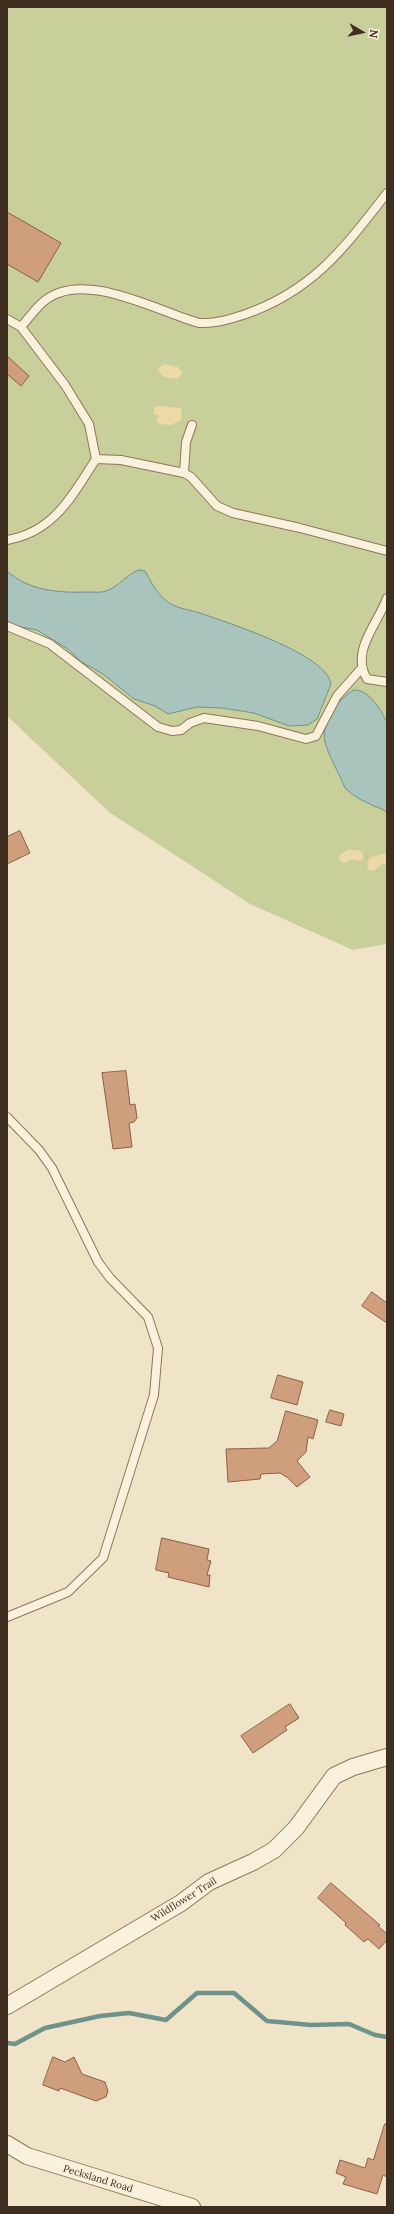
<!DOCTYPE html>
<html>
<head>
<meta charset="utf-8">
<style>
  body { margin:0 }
  #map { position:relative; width:394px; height:2214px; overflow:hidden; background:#f0e4c8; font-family:Lora,serif }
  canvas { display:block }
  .frame { position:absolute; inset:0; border:8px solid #3d2e20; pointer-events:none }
  .north { position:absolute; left:342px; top:12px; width:40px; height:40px; -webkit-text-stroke:3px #f7eed8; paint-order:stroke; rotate:99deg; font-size:11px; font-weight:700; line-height:16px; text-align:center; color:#3d2e20 }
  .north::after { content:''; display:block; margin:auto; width:14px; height:18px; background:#3d2e20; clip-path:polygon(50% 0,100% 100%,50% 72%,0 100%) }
</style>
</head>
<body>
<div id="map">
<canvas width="394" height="2214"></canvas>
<div class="frame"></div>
<div class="north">N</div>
</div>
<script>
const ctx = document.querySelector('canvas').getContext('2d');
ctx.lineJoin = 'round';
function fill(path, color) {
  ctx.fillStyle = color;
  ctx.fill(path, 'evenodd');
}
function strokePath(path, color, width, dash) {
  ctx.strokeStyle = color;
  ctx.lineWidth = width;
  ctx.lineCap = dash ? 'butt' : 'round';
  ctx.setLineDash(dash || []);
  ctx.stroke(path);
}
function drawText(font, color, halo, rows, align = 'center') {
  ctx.font = font + ' Lora,serif';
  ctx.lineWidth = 4;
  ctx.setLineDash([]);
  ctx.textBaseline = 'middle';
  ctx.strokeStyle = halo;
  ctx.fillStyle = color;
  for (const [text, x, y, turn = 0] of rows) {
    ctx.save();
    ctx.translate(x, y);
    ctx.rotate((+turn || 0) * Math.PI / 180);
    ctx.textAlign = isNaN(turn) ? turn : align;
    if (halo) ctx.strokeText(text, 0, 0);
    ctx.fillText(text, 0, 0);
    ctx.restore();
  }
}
const green = new Path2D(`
  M7,7H387V944L353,950L250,904L109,812L7,716Z`);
const sand = new Path2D(`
  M164,364L178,367L183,373L177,379L164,377L157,369Z
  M158,406L180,408L182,411L181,420L171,425L159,424L156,421L159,416L153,414L155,407Z
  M349,849L361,851L364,857L361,861C358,861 354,859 351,860C345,862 345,865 339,860L340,855Z
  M387,853V866L383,863L374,871L368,869L367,863L371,857Z`);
const water = new Path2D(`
  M139,570L145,571C151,582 159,598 171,604C180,609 191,610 200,613C228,623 327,654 331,684L317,719L308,725L289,726L254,713L222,708L197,707L168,714L155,706L134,699L103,674L80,661L68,649L37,630L16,626L7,621V571C29,591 59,593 88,592C94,592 101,593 106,591C119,587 129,572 139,570Z
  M354,690C369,689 382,711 387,723V813C381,807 376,808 370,804C362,801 351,794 345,788C339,773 329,757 325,742C320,724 339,697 354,690Z`);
const stream = new Path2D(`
  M7,2043L15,2044L45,2028L100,2016L129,2013L166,2020L197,1993H234L267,2021L311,2025L349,2024L375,2035L387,2037`);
const building = new Path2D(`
  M7,212L61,243L38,282L7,264Z
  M7,356L29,376L21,386L7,374Z
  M20,831L30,853L7,864V837Z
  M126,1071L130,1105L135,1104L137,1118L134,1122L129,1123L132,1147L113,1149L102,1073Z
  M372,1292L387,1303V1323L362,1306Z
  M278,1375L303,1382L297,1405L271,1398Z
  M330,1410L344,1414L341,1426L326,1422Z
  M286,1411L318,1420L313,1439L308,1437L306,1452L297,1461L310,1477L297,1487L288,1478L280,1473L261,1474L260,1479L228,1482L226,1449L269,1448L277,1441Z
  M162,1538L209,1549L207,1560L211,1561L207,1575H210L209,1587L168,1577L169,1573L156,1570Z
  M290,1704L299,1718L285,1727L287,1730L253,1753L241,1736Z
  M331,1883L380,1925L378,1926L387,1934V1940L379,1949L368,1939L364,1942L345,1925L346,1923L318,1898Z
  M53,2057L65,2062L74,2057L82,2074L105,2082L108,2091L106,2097L96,2101L60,2088L59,2091L43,2085Z
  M385,2124H387V2177L383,2175L377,2194L343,2184L346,2177L336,2173L340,2160L365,2168L368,2158L373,2160Z`);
const service = new Path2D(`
  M7,319L21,327L65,385L89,424L96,459L121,460L184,473
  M21,327C28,319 35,309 43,302C82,268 156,311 199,323C216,324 230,319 246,314C314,290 345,247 387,193
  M192,425L186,442L184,473L191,477L217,506L233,513L300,528L387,551
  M7,540C54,532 72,496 96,459
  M387,598C378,624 350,651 367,679L387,682
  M7,626L50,644L158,727L172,731L181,730L190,723L204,718L258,726L306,739L316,736L337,696L361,669
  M7,1117L39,1150L52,1168L98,1262L110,1278L148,1317L158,1348L154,1395L103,1558L68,1592L7,1617`);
const minor = new Path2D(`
  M7,2006L181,1903L209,1882L253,1862L274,1850L296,1828L334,1776L353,1767L387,1757
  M7,2144L27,2156L192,2207`);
const streetNames = [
  ["Wildflower Trail",184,1900,-32],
  ["Pecksland Road",98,2179,17]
];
fill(green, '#c9cf9b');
fill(sand, '#ecd9a5');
fill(water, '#a9c4bc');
strokePath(water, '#6f938a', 1);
strokePath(stream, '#6f938a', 4.5);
fill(building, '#cf9f7d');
strokePath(building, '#8d5f41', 1);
strokePath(service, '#8d765c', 10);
strokePath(minor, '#8d765c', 18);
strokePath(service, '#faf1dc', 8);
strokePath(minor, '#faf1dc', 16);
drawText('10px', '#3d2e20', '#f7eed8', streetNames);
</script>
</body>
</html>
